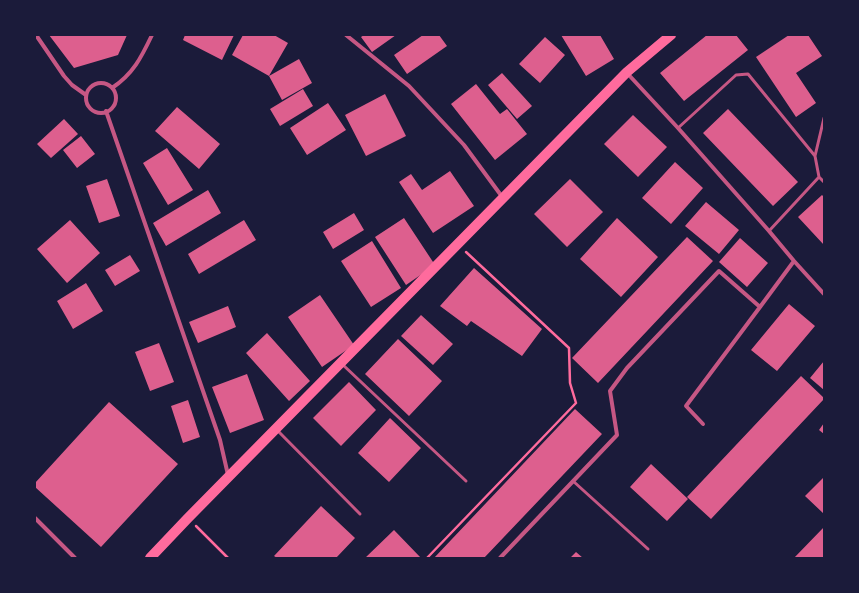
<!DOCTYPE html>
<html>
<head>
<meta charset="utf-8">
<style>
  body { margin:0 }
  #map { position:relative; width:859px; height:593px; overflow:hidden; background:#1b1b3a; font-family:Barlow,sans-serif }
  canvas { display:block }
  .frame { position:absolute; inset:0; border:36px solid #1b1b3a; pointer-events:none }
</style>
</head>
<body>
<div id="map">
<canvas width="859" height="593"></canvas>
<div class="frame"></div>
</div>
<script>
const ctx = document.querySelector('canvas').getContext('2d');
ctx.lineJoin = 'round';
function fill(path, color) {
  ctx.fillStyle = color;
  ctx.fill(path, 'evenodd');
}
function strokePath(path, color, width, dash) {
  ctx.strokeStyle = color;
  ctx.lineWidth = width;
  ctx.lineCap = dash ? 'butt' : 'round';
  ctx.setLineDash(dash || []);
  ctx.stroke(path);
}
const building = new Path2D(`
  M49,35H127L118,55L74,68Z
  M185,35H234L222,60L183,40Z
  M243,35H274L288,43L269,76L232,55Z
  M364,35H396L372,52L361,37Z
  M423,35H439L447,46L407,74L394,55Z
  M561,35H600L614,59L586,76Z
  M707,35H736L748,50L684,101L660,73Z
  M789,35H808L822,56L796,73L816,103L796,117L756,57Z
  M545,37L565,55L540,83L519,64Z
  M299,59L312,83L282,100L269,76Z
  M502,73L532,106L517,119L488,85Z
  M476,84L500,114L507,109L527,134L495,160L451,104Z
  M303,89L313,106L280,126L270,109Z
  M385,94L406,136L366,156L345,115Z
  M328,103L346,130L307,155L290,128Z
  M177,107L220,144L199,169L155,131Z
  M728,109L798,182L773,206L703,133Z
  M633,115L667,147L638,177L604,144Z
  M64,119L78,134L51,158L37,144Z
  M81,136L95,154L77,168L63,150Z
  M167,148L193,190L168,205L143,163Z
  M675,162L703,188L671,224L642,198Z
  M450,171L474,206L433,233L399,182L411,174L422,190Z
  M107,179L120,216L99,223L86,186Z
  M570,179L603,212L567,247L534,214Z
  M208,190L221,213L166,246L153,223Z
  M822,195L824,197V245L798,217Z
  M706,202L739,230L719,254L685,226Z
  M354,213L364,230L333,249L323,232Z
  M404,218L435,265L406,285L375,237Z
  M617,218L658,257L621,297L580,259Z
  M70,220L100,253L67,283L37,249Z
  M244,220L256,240L199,274L188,254Z
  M687,237L713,261L598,383L572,358Z
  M740,238L768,263L747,287L719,262Z
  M372,241L401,288L371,307L341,261Z
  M130,255L140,271L115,286L105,270Z
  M474,268L542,329L522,356L471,321L467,326L440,306Z
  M86,283L103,311L73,329L57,301Z
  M320,295L354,345L322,367L288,317Z
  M789,304L815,326L777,371L751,350Z
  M228,306L236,327L198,343L189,322Z
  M421,315L453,344L433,365L401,336Z
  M267,333L310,381L289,401L246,353Z
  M398,339L442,381L409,416L365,374Z
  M159,343L174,382L150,391L135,352Z
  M824,361V390L810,378Z
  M247,374L264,420L230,433L212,387Z
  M801,376L824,398V399L711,519L687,497Z
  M349,382L376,410L341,446L313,418Z
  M188,400L200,437L183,443L171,406Z
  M109,402L178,464L101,547L35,487V483Z
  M575,409L602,434L484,558H434Z
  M390,418L421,448L389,482L358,453Z
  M824,423V434L819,430Z
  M651,464L688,499L667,521L630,487Z
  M824,477V514L805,496Z
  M321,506L355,538L336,558H277L274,556Z
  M824,527V558H794Z
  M394,530L421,558H365Z
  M576,552L583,558H570Z`);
const path = new Path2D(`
  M196,526L228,558
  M427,558L576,403L570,383L569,348L466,252`);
const service = new Path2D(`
  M678,128L736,75L748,74L815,156
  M819,177L824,182
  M769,231L819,177L815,156L824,118
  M342,364L466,481
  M277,430L360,514
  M573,481L648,549`);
const minor = new Path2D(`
  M36,35L64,76L72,85L86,95
  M346,35L409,86L464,145L503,198
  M627,73L678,128L769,231L794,261L824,294
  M86 98a15 15 0 1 1 30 0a15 15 0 1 1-30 0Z
  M112,88C133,74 141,58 152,35
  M106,111L220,440L228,475
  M703,424L686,406L760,307
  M35,518L75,558
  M500,558L617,435L610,391L627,368L719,271L760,307L794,261`);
const primary = new Path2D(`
  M150,558L188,518L627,72L671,35`);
fill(building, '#dd5f8e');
strokePath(path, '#ff6b9d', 2.5);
strokePath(service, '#c65784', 3);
strokePath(minor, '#c65784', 4);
strokePath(primary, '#ff6b9d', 10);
</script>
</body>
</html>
